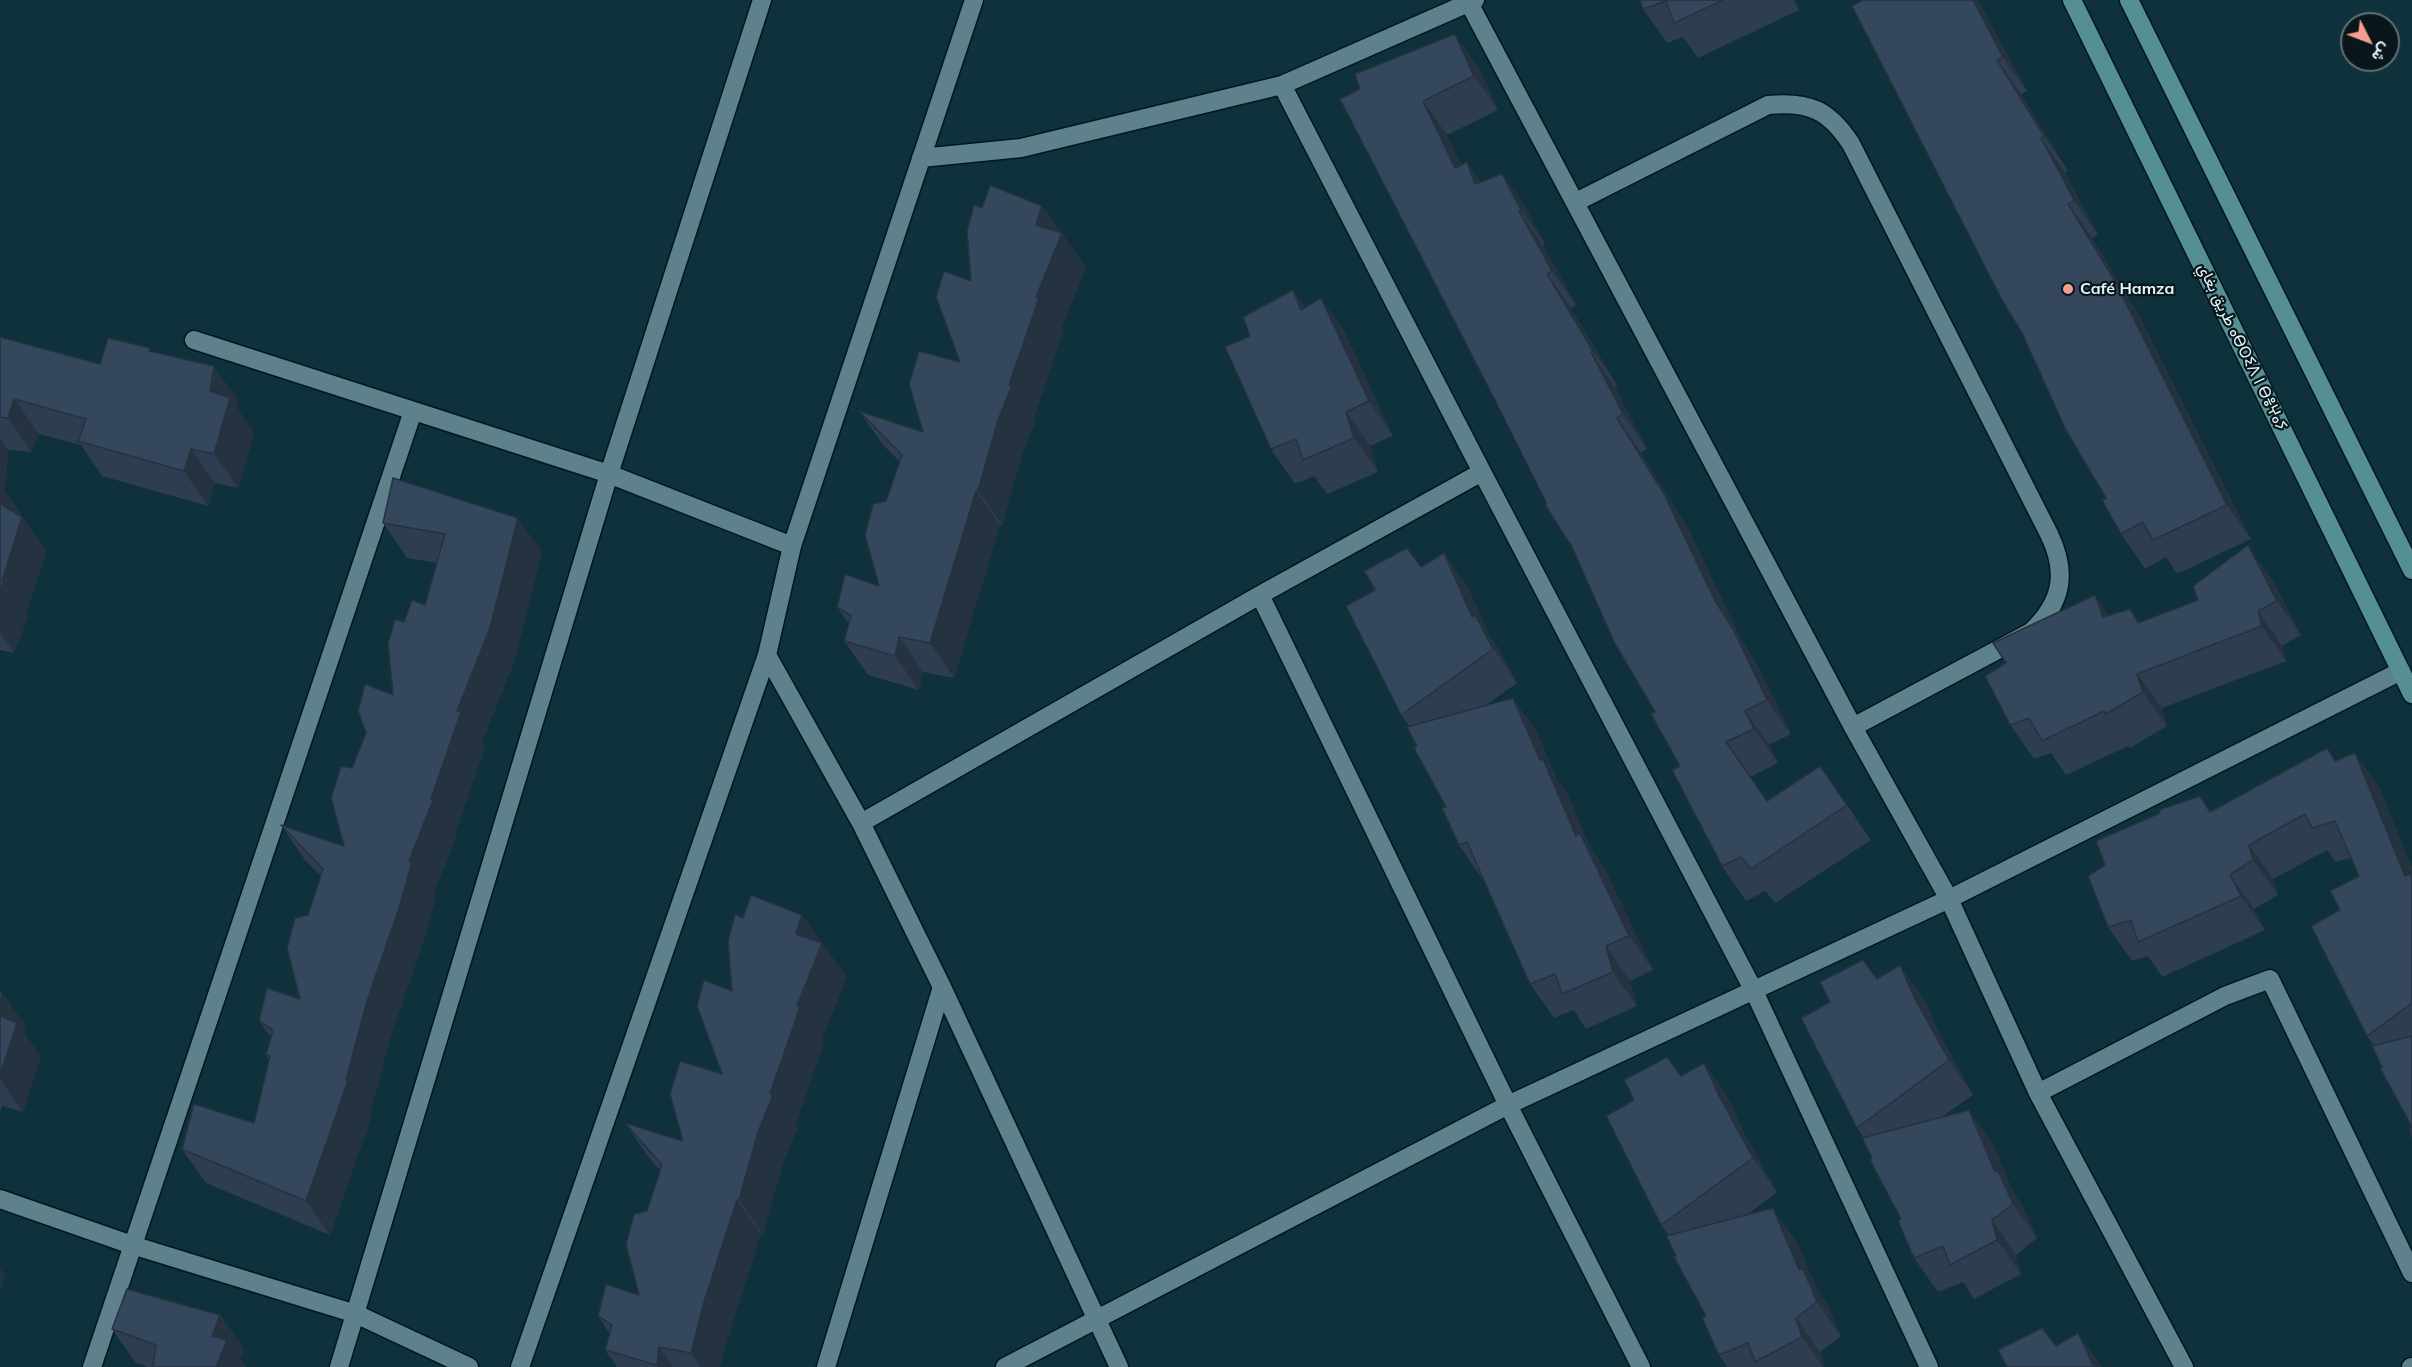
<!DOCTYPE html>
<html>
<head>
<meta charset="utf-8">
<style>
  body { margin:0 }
  #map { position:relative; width:2412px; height:1367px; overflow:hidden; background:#0e313b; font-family:Mulish,Vazirmatn,sans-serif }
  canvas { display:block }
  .north { position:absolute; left:2340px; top:12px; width:60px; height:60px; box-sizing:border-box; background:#09171b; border:2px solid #607075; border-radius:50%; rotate:132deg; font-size:16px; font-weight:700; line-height:24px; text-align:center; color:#e2f5fb }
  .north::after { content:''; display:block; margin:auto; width:21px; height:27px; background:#f59d8e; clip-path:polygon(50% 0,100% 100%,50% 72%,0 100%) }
</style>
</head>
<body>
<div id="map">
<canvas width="2412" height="1367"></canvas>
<div class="north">ش</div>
</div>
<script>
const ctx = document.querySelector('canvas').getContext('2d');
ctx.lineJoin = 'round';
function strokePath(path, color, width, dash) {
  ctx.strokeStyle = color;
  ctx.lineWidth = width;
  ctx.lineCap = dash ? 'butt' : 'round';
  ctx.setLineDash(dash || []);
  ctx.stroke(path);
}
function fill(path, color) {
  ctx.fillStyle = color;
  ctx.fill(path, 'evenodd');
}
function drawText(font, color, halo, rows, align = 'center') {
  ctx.font = font + ' Mulish,Vazirmatn,"Noto Sans Tifinagh",sans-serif';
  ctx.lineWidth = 4.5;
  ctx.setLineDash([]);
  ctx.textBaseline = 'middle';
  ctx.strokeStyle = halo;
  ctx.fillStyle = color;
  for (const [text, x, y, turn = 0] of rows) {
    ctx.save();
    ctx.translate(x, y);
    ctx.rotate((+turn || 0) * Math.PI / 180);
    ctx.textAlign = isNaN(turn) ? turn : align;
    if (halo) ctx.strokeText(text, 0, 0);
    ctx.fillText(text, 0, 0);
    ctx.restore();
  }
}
const street = new Path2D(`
  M1469,3L1853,727L1949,899L2038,1093L2184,1367
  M921,158L1021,148L1282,85L1475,0
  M1576,202L1768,105C1809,101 1829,110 1851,144L2049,534C2068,573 2062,603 2031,632L1853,727
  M194,340L609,474L792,546
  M1482,472L1754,991L1929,1367
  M1260,595L1508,1105L1641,1367
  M767,655L861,823L942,987L1119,1367
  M861,823L1260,595L1482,472L1282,85
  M2038,1093L2225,996L2270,979L2412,1273
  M0,1199L132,1245L356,1314L469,1367
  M92,1367L413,411
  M339,1367L609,474L762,0
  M520,1367L767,655L792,546L974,0
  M826,1367L942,987
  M1005,1367L1508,1105L1949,899L2401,671
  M2411,1367H2412`);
const secondary = new Path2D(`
  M2072,0L2412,694
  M2129,0L2412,570`);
const wall = new Path2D(`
  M1640,0H1794L1799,10L1698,58L1683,37L1667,43L1643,9Z
  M1862,0H1978L2027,91L2021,94L2068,171L2065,172L2098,235L2092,238L2140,317L2251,539L2177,574L2166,557L2145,569L2121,534L2106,498L2022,333Z
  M1479,68L1498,110L1447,135L1461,165L1481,182L1502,174L1526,208L1545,244L1543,245L1576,305L1571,308L1617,385L1615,387L1647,449L1641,453L1688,528L1739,635L1757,664L1791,734L1769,745L1778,763L1750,777L1767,801L1820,766L1871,840L1775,903L1765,891L1746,901L1722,866L1680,766L1655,712L1572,547L1547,504L1497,404L1340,99Z
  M1042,206L1086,267L1061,329L1063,332L1034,417L1036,420L1022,455L1002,525H1000L954,678L923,672L919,690L868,675L844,641L849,624L837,607L879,586L886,501L900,462L883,445L859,411L923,432L960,362L982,208Z
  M1293,290L1305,308L1321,298L1345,333L1393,436L1370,446L1378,472L1327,494L1314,476L1295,484L1271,449L1250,336Z
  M0,337L100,364L152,352L238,400L237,408L254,433L238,488L215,483L208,506L102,476L81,445L39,434L32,452L8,450L6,481L4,490L46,551L26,614L28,616L14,653L0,650Z
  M383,523L542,552L514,662L482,742L485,746L456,831L457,834L434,893L436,896L424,939L391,1035L370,1113L372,1115L330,1235L206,1183L182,1149L254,1123L269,1060L266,1055L271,1038L259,1021L300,999L308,915L321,876L305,860L281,825L344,846L352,768L393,695L425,605L437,563L407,558Z
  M1444,553L1468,588L1489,635L1499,649L1517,683L1486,705L1537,732L1557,780L1567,793L1590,847L1604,867L1653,970L1630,981L1637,1006L1586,1029L1574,1010L1554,1018L1530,984L1483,880L1459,845L1446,807L1417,746L1409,726L1401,715L1421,567Z
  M2272,579L2301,635L2282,646L2286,661L2162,708L2167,726L2130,748L2128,746L2066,775L2051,753L2034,759L2010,725L2108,615L2130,609L2139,622Z
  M2327,748L2336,761L2379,787L2412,868V1137V1127L2382,1067L2374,1046L2367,1036L2340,910L2359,876L2351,858L2336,862L2327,850L2273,879L2278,895L2254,909L2265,930L2162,977L2148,956L2132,961L2108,927L2211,812Z
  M743,918L822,943L847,977L822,1038L824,1042L795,1126L797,1129L782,1166L763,1235L761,1234L728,1337L720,1367H617L605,1350L610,1334L598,1316L639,1295L647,1211L660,1170L649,1158L625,1123L683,1141L722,1074L732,991Z
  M1877,979L1924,999L1939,1033L1973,1095L1942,1117L1993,1144L2013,1192L2022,1205L2037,1238L2016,1255L2021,1274L1974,1299L1963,1282L1938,1292L1914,1258L1901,1219L1864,1138L1857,1128Z
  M0,991L26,1026L24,1033L41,1057L23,1112L2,1106L0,1112Z
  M1681,1076L1728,1097L1743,1131L1777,1192L1747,1215L1797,1242L1817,1290L1827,1303L1841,1336L1820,1352L1825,1367H1727L1719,1355L1706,1316L1676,1256L1668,1235L1661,1225Z
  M220,1315L244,1349L240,1359L246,1367H147L136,1363L112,1329Z`);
const shadedWall = new Path2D(`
  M1973,0H1978L2027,91L2003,57Z
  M1455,34L1479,68L1498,110L1474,76Z
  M1997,60L2021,94L2068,171L2044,136Z
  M1423,101L1447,135L1479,202L1455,168Z
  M2041,138L2065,172L2098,235L2074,200Z
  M1467,162L1491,196L1475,184Z
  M1502,174L1526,208L1545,244L1521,210Z
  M2068,204L2092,238L2140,317L2251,539L2227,505Z
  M1042,206L1086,267L1061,329L1063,332L1034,417L1036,420L1022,455L1002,525L978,491L998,420L1036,297V225Z
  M1519,211L1543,245L1576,305L1552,271Z
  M1547,274L1571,308L1617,385L1593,351Z
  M1293,290L1317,324L1301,310Z
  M1321,298L1345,333L1393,436L1369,401Z
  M1591,352L1615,387L1647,449L1623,414Z
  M214,366L238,400L237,408L254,433L238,488L214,454L210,391Z
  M14,399L39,434L32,452L8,418Z
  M1346,412L1370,446L1378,472L1354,438Z
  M1617,418L1641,453L1688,528L1739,635L1757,664L1791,734L1767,700Z
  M0,438L8,450L6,481L4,490L46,551L26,614L28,616L14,653L0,633V591L2,581L0,506Z
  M191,449L215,483L208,506L184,471Z
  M976,491L1000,525L954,678L930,643Z
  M518,518L542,552L514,662L482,742L485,746L456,831L457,834L434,893L436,896L424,939L391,1035L370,1113L372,1115L330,1235L306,1201L346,1080L367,1001L409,861Z
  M2248,545L2272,579L2301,635L2277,601Z
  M1444,553L1468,588L1489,635L1499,649L1517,683L1472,617Z
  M2095,595L2119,630L2103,617Z
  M2258,611L2282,646L2286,661L2262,626Z
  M899,637L923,672L919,690L895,656Z
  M2137,674L2162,708L2167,726L2143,692Z
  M1513,698L1537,732L1557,780L1567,793L1590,847L1604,867L1653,970L1629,936L1576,836L1540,760Z
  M1745,711L1769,745L1778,763L1754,729Z
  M2355,753L2379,787L2412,868V886L2405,876Z
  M2249,845L2273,879L2278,895L2253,860Z
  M2230,875L2254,909L2265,930L2241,896Z
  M802,915L847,977L822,1038L824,1042L795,1126L797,1129L782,1166L763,1235L739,1200L758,1132L797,1006L796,934Z
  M1606,946L1630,981L1637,1006L1613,972Z
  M1900,965L1924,999L1939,1033L1973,1095L1949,1060L1915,999Z
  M2,992L26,1026L24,1033L41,1057L23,1112L0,1079V1000Z
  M1704,1063L1728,1097L1743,1131L1777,1192L1753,1158L1719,1096Z
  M1969,1110L1993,1144L2013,1192L2022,1205L2037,1238L2013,1204L1995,1172Z
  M737,1200L761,1234L728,1337L720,1367H701L691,1353L704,1302Z
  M1773,1208L1797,1242L1817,1290L1827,1303L1841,1336L1817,1302L1799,1270Z
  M1992,1220L2016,1255L2021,1274L1997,1240Z
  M0,1268L5,1275L0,1291Z
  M220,1315L244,1349L240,1359L246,1367H216L212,1336Z
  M1796,1318L1820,1352L1825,1367H1823L1802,1337Z
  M2078,1333L2102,1367H2094Z
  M659,1347L673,1367H658L657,1365Z`);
const building = new Path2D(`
  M1640,0H1723L1674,23L1666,1L1643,9Z
  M1862,0H1973L2003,57L1997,60L2044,136L2041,138L2074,200L2068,204L2116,283L2227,505L2153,540L2143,522L2121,534L2102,500L2106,498L2065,428L2022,333L2001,298L1852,6Z
  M1455,34L1474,76L1423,101L1455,168L1467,162L1475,184L1502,174L1521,210L1519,211L1552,271L1547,274L1593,351L1591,352L1623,414L1617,418L1664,494L1715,601L1733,629L1767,700L1745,711L1754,729L1726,742L1767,801L1820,766L1847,805L1751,869L1741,857L1722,866L1672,770L1680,766L1651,714L1655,712L1614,642L1572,547L1545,505L1547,504L1497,404L1340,99L1360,89L1355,74Z
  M990,185L1042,206L1036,225L1062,233L1036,297L1039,298L1009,385H1012L998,420L978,491H976L930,643L899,637L895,656L844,641L851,616L837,607L845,574L879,586L865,535L873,504L886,501L902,455L859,411L923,432L909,384L919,351L960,362L936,297L944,271L971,281L967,231L974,205L982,208Z
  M1293,290L1301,310L1321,298L1369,401L1346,412L1354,438L1303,460L1296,439L1271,449L1225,347L1250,336L1243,317Z
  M0,337L100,364L108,338L150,348L149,351L214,366L210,391L230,398L214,454L191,449L184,471L78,441L86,419L14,399L8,418L0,417Z
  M393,478L518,518L490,628L457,711L461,712L431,799L433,800L409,861L412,862L400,905L367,1001L346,1080L348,1081L306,1201L182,1149L194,1104L254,1123L270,1056L266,1055L273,1030L259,1021L267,988L300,999L287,948L295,918L308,915L323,869L281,825L344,846L331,798L341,766L352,768L366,733L358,711L365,684L393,695L388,644L395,619L404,622L412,600L425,605L445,534L383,523Z
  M0,504L22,517L2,581H4L0,591Z
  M2248,545L2277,601L2258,611L2262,626L2137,674L2143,692L2106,714L2104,711L2042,741L2029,718L2010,725L1985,676L2006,663L1993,643L2095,595L2103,617L2130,609L2138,623L2198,600L2193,586Z
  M1407,548L1421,567L1444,553L1472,617L1475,615L1493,649L1401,715L1346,606L1375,590L1364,571Z
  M1513,698L1540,760L1543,759L1576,836L1580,833L1629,936L1606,946L1613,972L1562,994L1555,974L1530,984L1467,842L1459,845L1442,808L1446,807L1414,748L1417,746L1407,727Z
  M2327,748L2335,761L2355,753L2405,876L2410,874L2412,878V1003L2367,1036L2311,926L2340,910L2330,891L2359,876L2335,821L2312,828L2305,814L2249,845L2253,860L2230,875L2241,896L2138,942L2131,920L2108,927L2088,876L2105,865L2096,841L2160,813L2159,810L2200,796L2210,812Z
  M751,895L802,915L796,934L822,943L797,1006L800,1007L770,1094L773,1095L758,1132L739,1200H737L704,1302L691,1353L659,1347L657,1365L605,1350L612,1325L598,1316L606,1284L639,1295L626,1245L634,1214L647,1211L662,1165L625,1123L683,1141L670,1094L680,1061L722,1074L697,1006L704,980L732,991L728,941L735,914L743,918Z
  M1863,960L1877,979L1900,965L1915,999L1949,1060L1857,1128L1801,1018L1830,1002L1820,982Z
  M0,1016L17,1023L0,1075Z
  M2412,1036V1137L2409,1129L2412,1127L2380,1068L2382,1067L2372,1046Z
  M1667,1057L1681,1076L1704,1063L1719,1096L1753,1158L1661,1225L1606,1116L1634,1100L1624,1080Z
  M1969,1110L1995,1172L1998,1171L2013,1204L1992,1220L1997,1240L1950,1265L1943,1246L1914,1258L1898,1221L1901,1219L1870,1160L1872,1158L1862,1138Z
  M1773,1208L1799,1270L1803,1269L1817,1302L1796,1318L1802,1337L1755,1362L1748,1343L1719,1355L1702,1318L1706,1316L1674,1257L1676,1256L1666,1236Z
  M127,1289L220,1315L212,1336L227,1340L216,1367H153L156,1345L112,1329Z
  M2042,1328L2056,1346L2078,1333L2094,1367H2007L1998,1350Z`);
const markers = [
  [2068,289,6,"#f59d8e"]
];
const poiNames = [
  ["Café Hamza",2080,289]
];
const streetNames = [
  ["طريق بغاي ⴰⴱⵔⵉⴷ ⵏ ⴱⴻⵖⴰⵢ",2242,347,64]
];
strokePath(street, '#00181f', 21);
strokePath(secondary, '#00181f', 21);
strokePath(street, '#5e818c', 18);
strokePath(secondary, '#568f93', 18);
fill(wall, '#2e3d4f');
fill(shadedWall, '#253240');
fill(building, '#35475c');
strokePath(building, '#253240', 1.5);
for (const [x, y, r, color] of markers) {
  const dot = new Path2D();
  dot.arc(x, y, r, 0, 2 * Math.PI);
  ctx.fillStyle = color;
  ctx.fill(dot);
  strokePath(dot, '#09171b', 2);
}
drawText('bold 16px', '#e2f5fb', '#09171b', poiNames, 'left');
drawText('16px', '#e2f5fb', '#09171b', streetNames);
</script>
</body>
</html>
